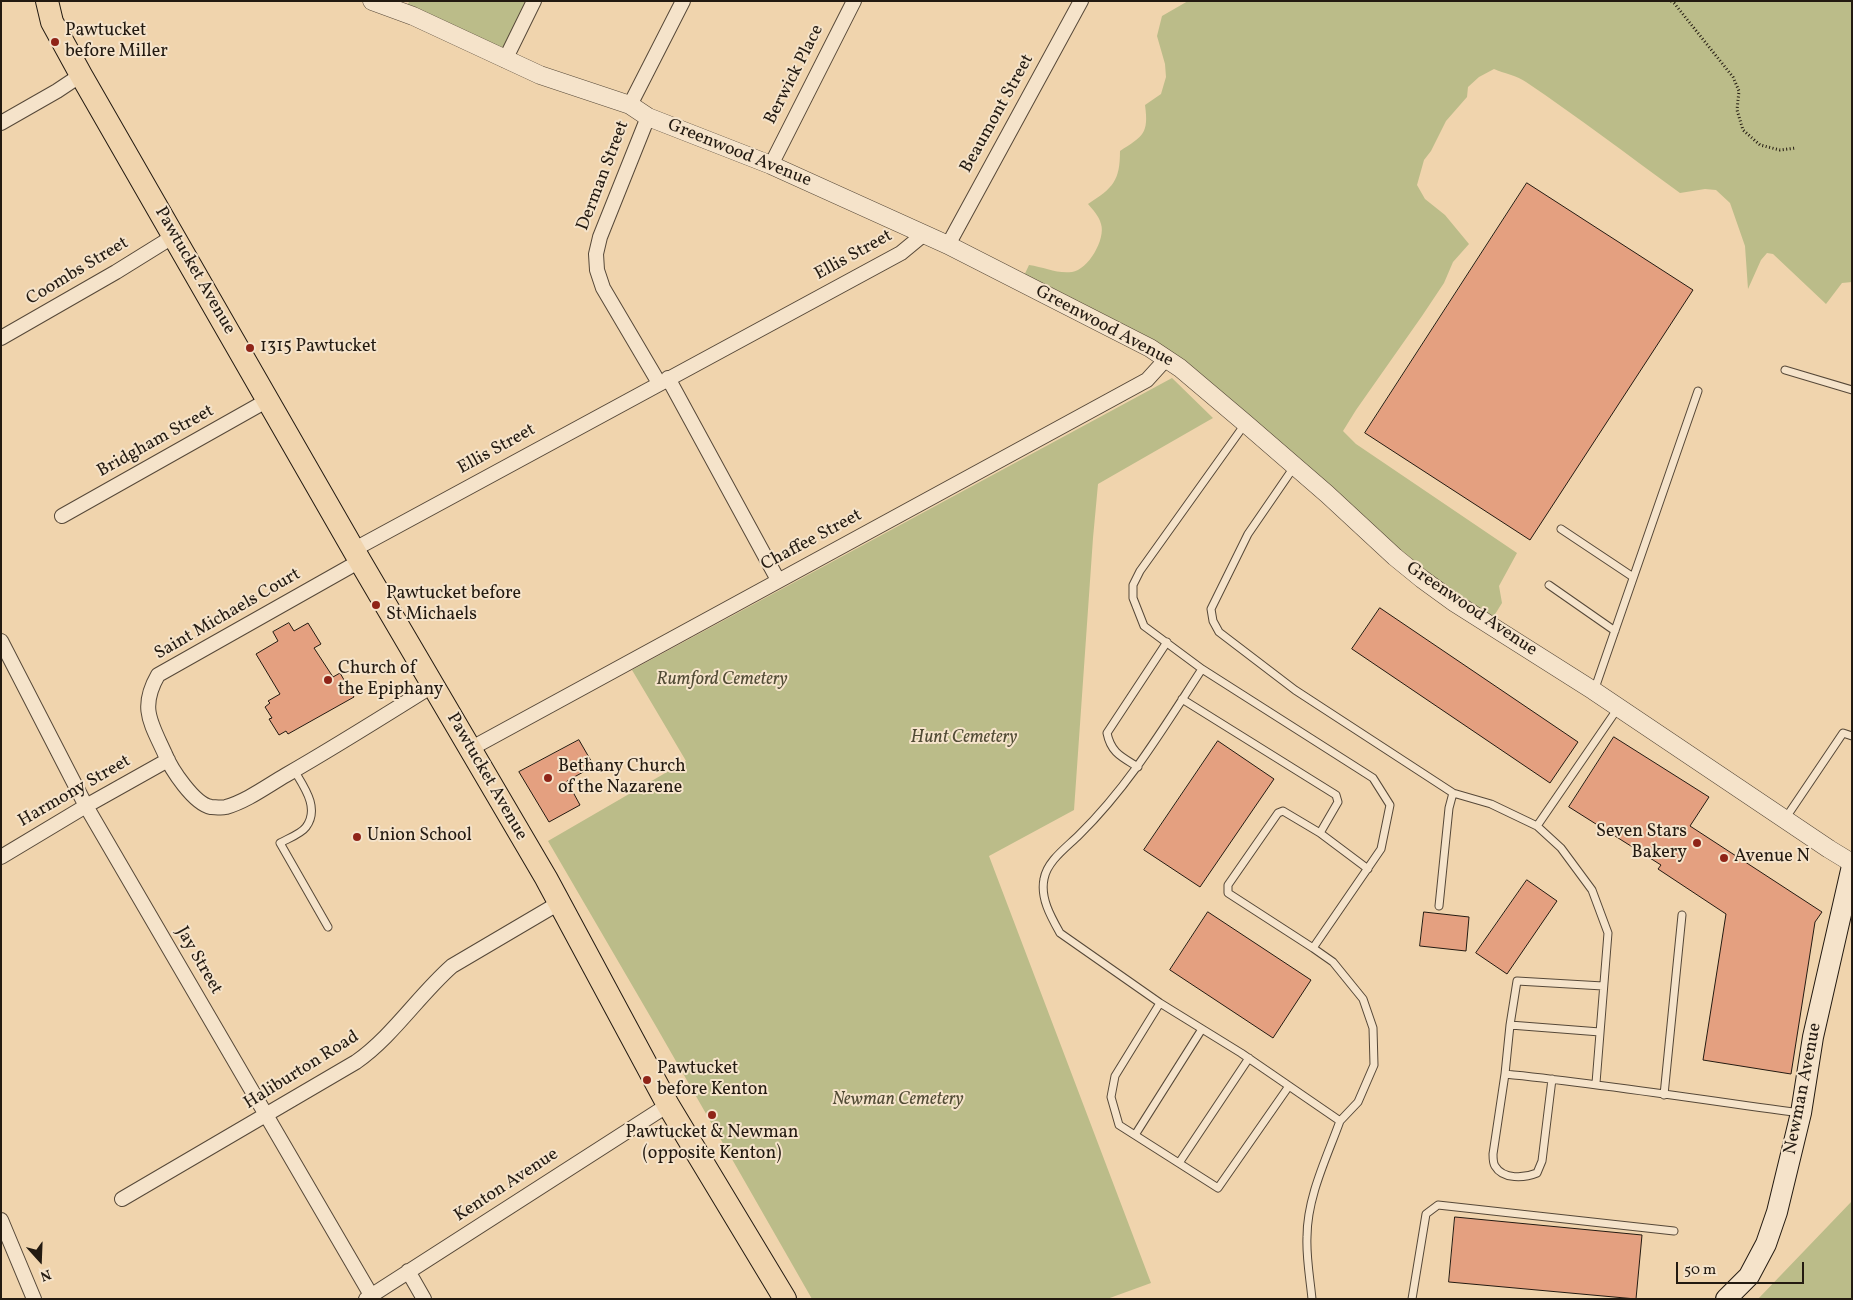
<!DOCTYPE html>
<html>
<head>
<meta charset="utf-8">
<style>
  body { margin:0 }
  #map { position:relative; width:1853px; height:1300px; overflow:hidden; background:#f0d4ad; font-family:Vollkorn,serif }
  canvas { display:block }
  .frame { position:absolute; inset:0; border:2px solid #231a11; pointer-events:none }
  .north { position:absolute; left:15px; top:1235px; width:50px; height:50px; -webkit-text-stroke:4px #f5e3ca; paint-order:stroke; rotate:160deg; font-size:14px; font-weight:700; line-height:20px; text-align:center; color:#231a11 }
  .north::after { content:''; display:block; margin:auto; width:18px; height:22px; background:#231a11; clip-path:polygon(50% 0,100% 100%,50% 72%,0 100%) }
  .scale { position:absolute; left:1676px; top:1262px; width:128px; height:22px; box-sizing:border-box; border:2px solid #231a11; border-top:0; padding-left:6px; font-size:15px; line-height:18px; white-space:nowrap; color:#231a11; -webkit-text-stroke:4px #f5e3ca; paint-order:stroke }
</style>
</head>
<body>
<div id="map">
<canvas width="1853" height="1300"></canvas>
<div class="frame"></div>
<div class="north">N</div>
<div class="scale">50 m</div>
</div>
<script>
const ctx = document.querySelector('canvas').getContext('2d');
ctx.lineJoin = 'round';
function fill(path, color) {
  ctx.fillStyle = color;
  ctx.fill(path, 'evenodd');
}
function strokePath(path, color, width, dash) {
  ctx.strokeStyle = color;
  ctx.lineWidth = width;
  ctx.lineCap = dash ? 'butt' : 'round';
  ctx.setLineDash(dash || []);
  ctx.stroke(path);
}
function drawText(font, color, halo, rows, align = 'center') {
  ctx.font = font + ' Vollkorn,serif';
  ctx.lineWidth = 4;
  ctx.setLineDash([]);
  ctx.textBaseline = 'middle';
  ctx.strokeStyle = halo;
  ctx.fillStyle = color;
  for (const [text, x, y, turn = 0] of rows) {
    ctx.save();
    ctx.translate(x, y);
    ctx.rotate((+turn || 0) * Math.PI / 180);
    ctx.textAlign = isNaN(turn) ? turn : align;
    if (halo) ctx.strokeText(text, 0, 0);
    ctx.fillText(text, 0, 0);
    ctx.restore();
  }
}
const green = new Path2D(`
  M410,1H526L501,52L405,7Z
  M1188,1H1852V282L1842,283L1826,304L1773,254L1767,253L1761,260L1748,289L1745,246L1730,203L1716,190L1705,189L1680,193C1629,156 1578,117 1526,82C1518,76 1503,73 1494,69L1479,77L1468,87L1467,97L1446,121L1431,151L1424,160L1417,185L1425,199L1445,215L1469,244L1453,262L1444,283L1422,316L1356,410L1343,431L1356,444L1517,553L1499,586L1502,603L1489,624L1228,404L1022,280L1029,265C1044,267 1057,274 1072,272C1088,270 1106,239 1101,224C1099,216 1093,210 1088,204C1113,188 1120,181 1120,151C1143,136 1149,134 1145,105L1161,94L1166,77L1165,64L1157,36L1162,16Z
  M1172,378L1213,418L1098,484L1093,538L1074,810L989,856L1151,1283L1107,1299H812L657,1028L548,841L686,761L632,670Z
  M1852,1201V1299H1758Z`);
const building = new Path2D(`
  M1527,183L1693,290L1530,540L1365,433Z
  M1380,608L1578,742L1550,783L1352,649Z
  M289,623L294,631L308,623L321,644L314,648L333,677L340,673L354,697L288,734L286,731L279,735L269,719L272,718L265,707L270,703L268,701L280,694L256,654L278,641L273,632Z
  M1614,737L1709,797L1690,826L1822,912L1815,922L1791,1074L1703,1060L1726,914L1658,869L1661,865L1569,807Z
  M579,740L594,766L567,781L580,805L549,822L519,772Z
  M1218,741L1274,779L1200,887L1144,850Z
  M1527,880L1557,901L1507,974L1476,953Z
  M1208,912L1311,980L1273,1038L1170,970Z
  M1424,912L1469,917L1466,951L1420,946Z
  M1455,1217L1642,1235L1636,1299L1449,1282Z`);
const path = new Path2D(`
  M1671,1L1674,3L1733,77L1739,91L1737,110L1743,130L1760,145L1780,150L1796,148`);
const service = new Path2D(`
  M1785,370L1852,390
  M1245,424L1140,571L1133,585V598L1144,626L1202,669C1164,727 1129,786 1079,835C1067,847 1047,861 1044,879C1040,898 1051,917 1060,933L1160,1003L1241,1053L1340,1121C1327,1157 1307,1197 1307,1237C1306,1257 1310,1278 1312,1299
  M1294,467L1248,534L1211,609L1213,621L1219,632L1295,690L1453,793L1491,804L1537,826L1561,848L1592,890L1608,933L1596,1083
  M1561,529L1633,577
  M1549,585L1615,631
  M1202,669L1373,778L1390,805L1381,849L1313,948L1333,962L1363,999L1373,1028L1374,1065L1358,1102L1340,1121
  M1594,691L1698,391
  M1182,699L1336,795L1338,802L1320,833L1283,811L1278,813L1228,885V893L1313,948
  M1138,767C1122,757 1111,753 1107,733L1167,642
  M294,770C304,787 320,808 306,827C301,834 287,839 280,843L328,927
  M1785,819L1843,733L1852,736
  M1537,826L1618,708
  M1320,833L1368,869
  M1439,906L1449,808L1453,793
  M1603,986L1517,981L1510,1025L1505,1074C1604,1084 1702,1100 1800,1113
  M1160,1003L1115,1076L1111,1097L1119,1125L1218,1188L1289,1086
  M1510,1025L1600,1032
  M1505,1074L1493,1154C1493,1157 1493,1163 1495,1166C1503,1180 1525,1178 1537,1173L1542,1161L1552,1079
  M1664,1095L1682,915
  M1135,1135L1202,1029
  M1179,1163L1249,1058
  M1412,1299L1426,1214L1438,1205L1674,1231`);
const minor = new Path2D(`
  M505,60L534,1
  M630,105L683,1
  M648,117L600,237L596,254L597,270L603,288L659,383
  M1,123L57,91L81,75
  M771,165L854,1
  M948,245L1081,1
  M1,338L116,272L174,236
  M668,378L778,580
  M62,516L268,400
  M353,550L901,253L924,234
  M360,561L158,675C139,708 151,723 165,754C171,769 194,804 211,807C215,807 221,808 226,807C247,801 267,786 286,775C335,747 384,716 432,686
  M1,641L86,806L371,1295
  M470,749L1147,380L1166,359
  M1,857L86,806L168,760
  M122,1199L356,1062C393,1036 418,996 452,966L559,903
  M1,1220L34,1299
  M408,1271L424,1299
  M366,1299L668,1105`);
const tertiary = new Path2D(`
  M372,1L413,16L540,75L630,105L648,117L771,165L948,245L1150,348L1180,368L1245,423L1327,494L1395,557L1422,579L1455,603L1594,691L1829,849L1852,863`);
const secondary = new Path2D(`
  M1726,1299L1749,1276L1766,1244L1777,1212L1801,1113L1813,1037L1852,866`);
const primary = new Path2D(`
  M47,1L52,22L81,75L360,561L546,878L668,1105L785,1299`);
const markers = [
  [55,42,5,"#8f2418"],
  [250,348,5,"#8f2418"],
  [376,605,5,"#8f2418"],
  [328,680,5,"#8f2418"],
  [548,778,5,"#8f2418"],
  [357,837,5,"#8f2418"],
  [1697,843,5,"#8f2418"],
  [1724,858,5,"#8f2418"],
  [647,1080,5,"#8f2418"],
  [712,1115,5,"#8f2418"]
];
const poiNames = [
  ["Pawtucket",65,32],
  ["before Miller",65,53],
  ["1315 Pawtucket",260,348],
  ["Pawtucket before",386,595],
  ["St Michaels",386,616],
  ["Church of",338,670],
  ["the Epiphany",338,691],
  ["Bethany Church",558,768],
  ["of the Nazarene",558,789],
  ["Seven Stars",1687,833,"right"],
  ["Bakery",1687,854,"right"],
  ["Union School",367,837],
  ["Avenue N",1734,858],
  ["Pawtucket",657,1070],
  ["before Kenton",657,1091],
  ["Pawtucket & Newman",712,1134,"center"],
  ["(opposite Kenton)",712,1155,"center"]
];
const streetNames = [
  ["Berwick Place",795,75,-63],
  ["Beaumont Street",998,114,-61],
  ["Greenwood Avenue",739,154,22],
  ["Derman Street",604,176,-69],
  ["Ellis Street",854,256,-29],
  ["Pawtucket Avenue",194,271,60],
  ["Coombs Street",78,272,-31],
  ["Greenwood Avenue",1104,327,28],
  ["Bridgham Street",156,442,-29],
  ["Ellis Street",497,450,-29],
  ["Chaffee Street",812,541,-28],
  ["Greenwood Avenue",1471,610,34],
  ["Saint Michaels Court",228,615,-30],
  ["Pawtucket Avenue",486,777,60],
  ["Harmony Street",75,792,-30],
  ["Jay Street",198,961,60],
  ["Haliburton Road",302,1071,-32],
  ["Newman Avenue",1804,1089,-79],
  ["Kenton Avenue",507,1186,-33]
];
const parkNames = [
  ["Rumford Cemetery",722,681],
  ["Hunt Cemetery",964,739],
  ["Newman Cemetery",898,1101]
];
fill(green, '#bbbc89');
fill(building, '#e4a080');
strokePath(building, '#231a11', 1);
strokePath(service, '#564838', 9);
strokePath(minor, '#564838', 16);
strokePath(tertiary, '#564838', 19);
strokePath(secondary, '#231a11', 22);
strokePath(primary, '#231a11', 24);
strokePath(path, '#231a11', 3, [1, 2.5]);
strokePath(service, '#f5e3ca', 7);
strokePath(minor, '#f5e3ca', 14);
strokePath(tertiary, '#f5e3ca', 18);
strokePath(secondary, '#f5e3ca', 20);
strokePath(primary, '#f0d4ad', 22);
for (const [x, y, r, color] of markers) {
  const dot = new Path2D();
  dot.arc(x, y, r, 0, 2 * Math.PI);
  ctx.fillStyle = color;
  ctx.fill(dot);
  strokePath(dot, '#f5e3ca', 2);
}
drawText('18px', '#231a11', '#f5e3ca', poiNames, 'left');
drawText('18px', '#231a11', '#f5e3ca', streetNames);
drawText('italic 18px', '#514b35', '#f5e3ca', parkNames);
</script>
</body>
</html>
